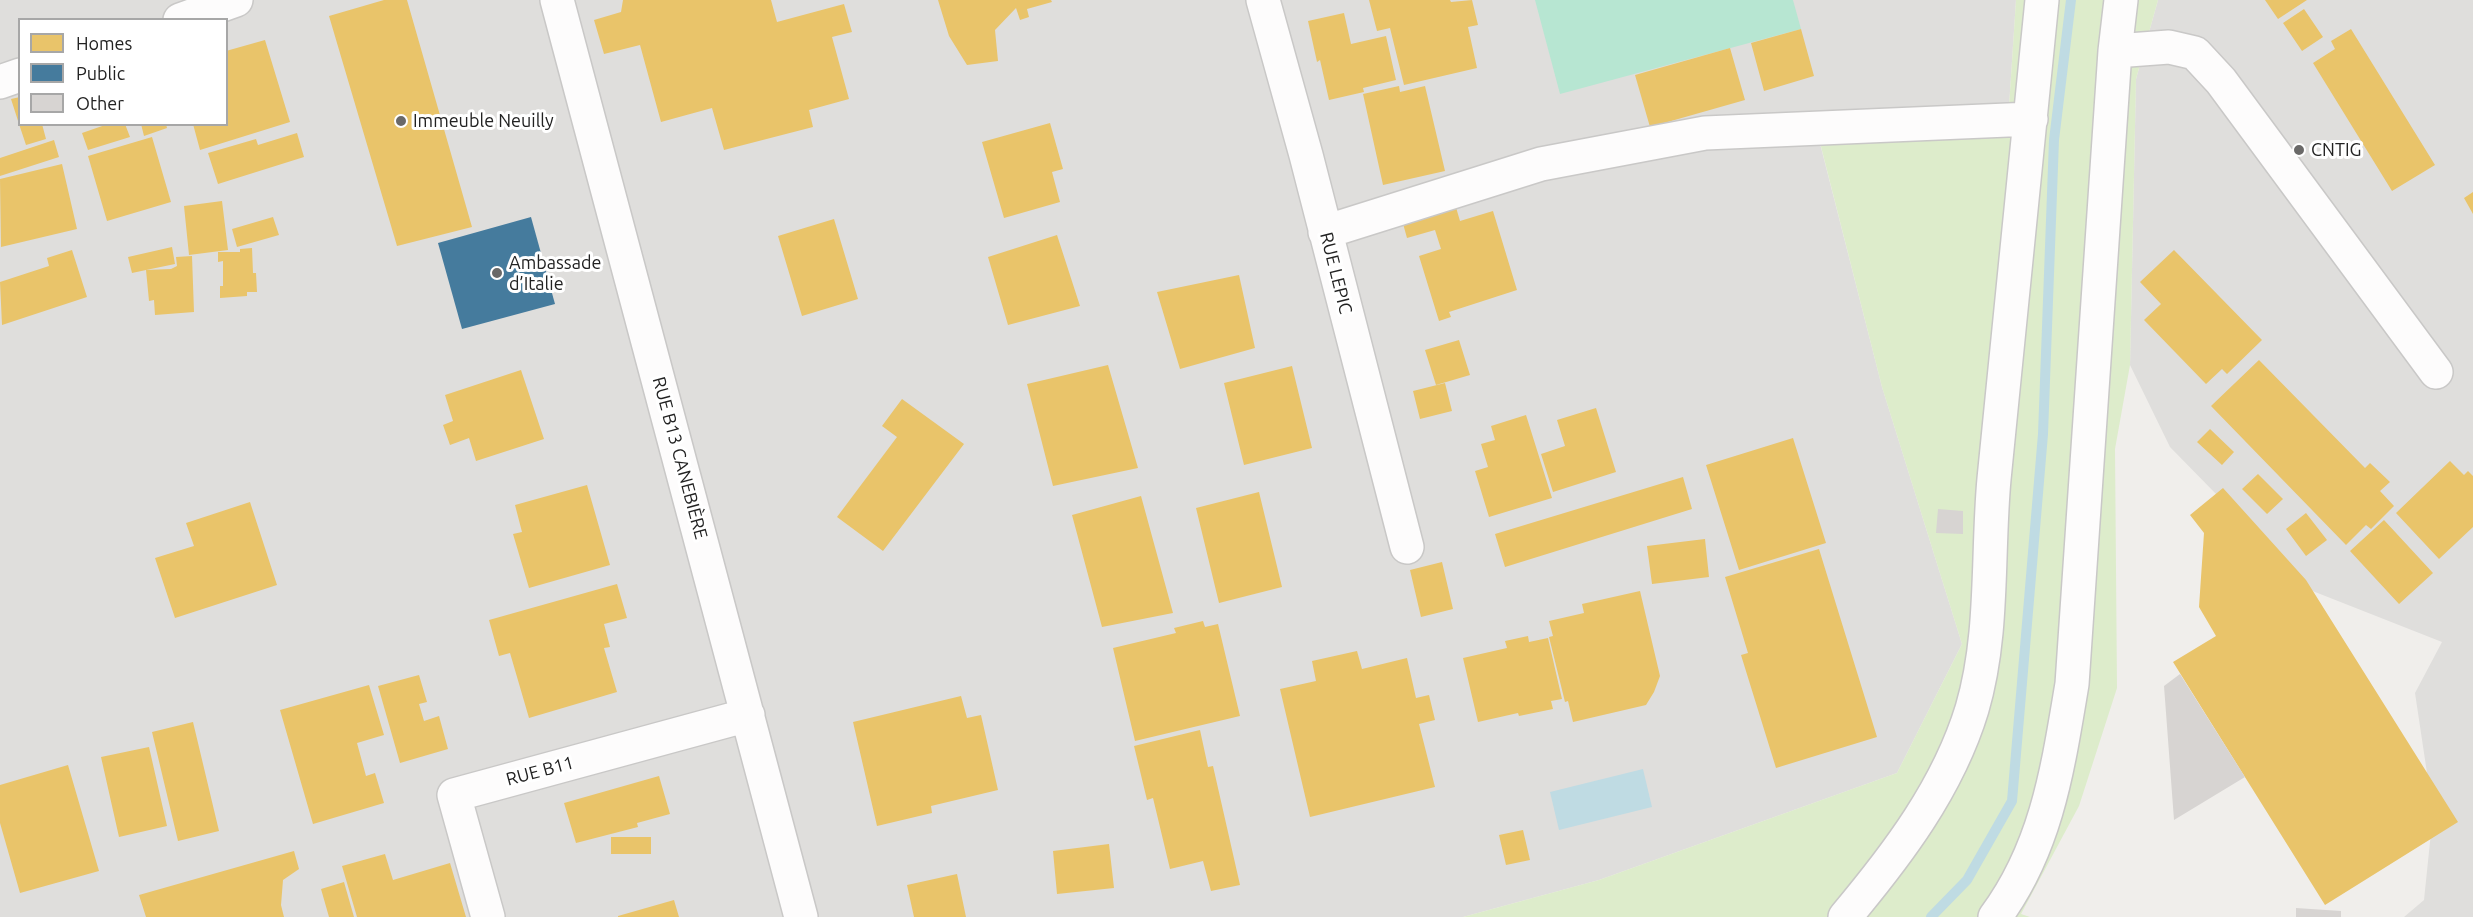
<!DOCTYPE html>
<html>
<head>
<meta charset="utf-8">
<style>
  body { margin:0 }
  #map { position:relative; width:2473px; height:917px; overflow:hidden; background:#f0eeeb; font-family:Ubuntu,sans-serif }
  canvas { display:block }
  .legend { position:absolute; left:18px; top:18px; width:210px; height:108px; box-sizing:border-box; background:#fff; border:2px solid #a7a7a7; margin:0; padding:8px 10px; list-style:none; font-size:18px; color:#222 }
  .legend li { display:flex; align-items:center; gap:12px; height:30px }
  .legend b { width:30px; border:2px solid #a7a7a7 }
</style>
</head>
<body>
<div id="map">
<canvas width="2473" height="917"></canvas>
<ul class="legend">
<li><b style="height:16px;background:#e9c46a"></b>Homes</li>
<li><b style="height:16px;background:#457b9d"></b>Public</li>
<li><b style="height:16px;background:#d7d4d2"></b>Other</li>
</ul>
</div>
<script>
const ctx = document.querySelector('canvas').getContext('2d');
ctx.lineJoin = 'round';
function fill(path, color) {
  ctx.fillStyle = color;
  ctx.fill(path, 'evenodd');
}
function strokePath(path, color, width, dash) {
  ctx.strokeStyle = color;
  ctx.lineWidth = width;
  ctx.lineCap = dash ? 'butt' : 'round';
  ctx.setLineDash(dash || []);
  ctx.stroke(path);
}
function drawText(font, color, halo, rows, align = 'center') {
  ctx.font = font + ' Ubuntu,sans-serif';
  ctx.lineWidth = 6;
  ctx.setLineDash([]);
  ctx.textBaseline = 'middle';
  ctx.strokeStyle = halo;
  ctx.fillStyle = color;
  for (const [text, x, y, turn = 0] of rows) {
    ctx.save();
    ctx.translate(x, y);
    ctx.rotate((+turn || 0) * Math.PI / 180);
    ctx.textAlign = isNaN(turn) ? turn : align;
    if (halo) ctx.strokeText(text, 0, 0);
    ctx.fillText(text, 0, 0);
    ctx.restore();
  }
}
const residential = new Path2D(`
  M0,0H2016L2009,107L1814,120L1882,387L1962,644L1897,773L1599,880L1463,917H0ZM20,20H226V124H20Z
  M2158,0H2473V917H2404L2424,900L2433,813L2415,693L2442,642L2310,590L2170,447L2130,365L2136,79Z`);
const grass = new Path2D(`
  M2016,0H2158L2136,79L2130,365L2115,449L2117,688L2079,806L2021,914L2030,917H1463L1599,880L1897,773L1962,644L1882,387L1814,119L2009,107Z`);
const pitch = new Path2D(`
  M1535,0H1793L1801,29L1560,94Z`);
const water = new Path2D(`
  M1643,769L1652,807L1559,830L1550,792Z`);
const homes = new Path2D(`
  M384,0H407L472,227L397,246L329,16Z
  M623,0H771L777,22L844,4L852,32L832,37L849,99L809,110L813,127L724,150L712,108L661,122L640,45L604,54L594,20L621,12Z
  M938,0H1051L1052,2L1027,9L1029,17L1020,20L1016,8L995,30L998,61L967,65L949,36Z
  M1369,0H1450L1451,2L1472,0L1478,25L1468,27L1477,68L1404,85L1390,28L1377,31Z
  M2265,0H2307L2278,19Z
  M2304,9L2323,37L2302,51L2283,23Z
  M1344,13L1351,44L1386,36L1396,80L1363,88L1364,92L1329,100L1320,60L1317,62L1308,21Z
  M1801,29L1814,76L1764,91L1751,43Z
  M2351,29L2435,165L2392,191L2313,63L2335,49L2331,41Z
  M265,40L290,122L200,150L193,124H226V51Z
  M1730,48L1745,100L1650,127L1635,75Z
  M1399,86L1400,92L1425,86L1445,171L1383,185L1363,94Z
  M20,97V124H19L11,99Z
  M1050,123L1063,169L1052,172L1060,202L1004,218L982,142Z
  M19,124H42L46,139L26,145Z
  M108,124H125L130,137L88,150L82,133Z
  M141,124H166L167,128L144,136Z
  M297,133L304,157L218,184L208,153L256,139L258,145Z
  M152,137L171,202L107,221L88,156Z
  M54,140L59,157L0,176V158Z
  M62,164L77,229L1,247L0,179Z
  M2473,192V214L2464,198Z
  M222,201L228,250L189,255L184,206Z
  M1455,204L1460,221L1493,211L1517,290L1449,312L1451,317L1439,321L1419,256L1441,249L1435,230L1407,238L1402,220Z
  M273,217L279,235L237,247L232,229Z
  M834,219L858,299L802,316L778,236Z
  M1057,235L1080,306L1008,325L988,257Z
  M172,247L175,264L146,270L171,269L177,266L176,257L192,256L194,312L155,315L154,300L149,301L146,270L132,273L128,257Z
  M252,248L253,273H256L257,292H247V296L220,298V286H223V261L218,262V252H240V249Z
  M72,250L87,297L2,325L0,282L49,266L47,258Z
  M2174,250L2262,340L2227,374L2222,369L2206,384L2144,320L2161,304L2140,282Z
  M1239,275L1255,348L1180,369L1157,292Z
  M1459,340L1470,375L1436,385L1425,350Z
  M2259,360L2365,468L2370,463L2390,482L2380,491L2394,506L2371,529L2366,525L2346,545L2211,406Z
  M1108,365L1138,468L1053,486L1027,384Z
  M1292,366L1312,448L1244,465L1224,383Z
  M521,370L544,439L476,461L469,438L450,445L443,425L453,421L445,395Z
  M1445,383L1452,411L1420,419L1413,391Z
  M902,399L964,444L883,551L837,517L897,437L882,426Z
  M1596,408L1616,472L1553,492L1541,454L1565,446L1557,420Z
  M1526,415L1552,498L1489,517L1475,471L1488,467L1481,444L1495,440L1491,426Z
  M2210,429L2234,452L2222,465L2197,442Z
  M1793,438L1826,543L1739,570L1706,465Z
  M2450,461L2464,475L2468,471L2473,476V527L2439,559L2396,513Z
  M2258,474L2283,499L2267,514L2242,489Z
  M1683,477L1692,509L1505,567L1495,534Z
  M587,485L610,565L529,588L513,534L522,532L515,505Z
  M2223,488L2306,580L2458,822L2325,905L2173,662L2216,636L2199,607L2204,533L2190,515Z
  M1259,492L1282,587L1219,603L1196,508Z
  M1141,496L1173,613L1102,627L1072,515Z
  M250,502L277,585L175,618L155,558L194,546L186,523Z
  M2306,513L2327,540L2306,556L2286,529Z
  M2384,520L2433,573L2399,604L2350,551Z
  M1705,539L1709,577L1652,584L1647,546Z
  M1819,549L1877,737L1776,768L1741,655L1748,653L1725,577Z
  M1442,562L1453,609L1421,617L1410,570Z
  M617,584L627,618L604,624L610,647L604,648L617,692L529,718L510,653L499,656L489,620Z
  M1640,591L1660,676L1654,692L1646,705L1573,722L1568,701L1565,702L1549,637L1553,636L1549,621L1584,613L1582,604Z
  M1203,621L1205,627L1218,624L1240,716L1135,741L1113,648L1176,633L1174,628Z
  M1528,636L1529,642L1548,638L1562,699L1551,701L1553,709L1519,716L1518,713L1478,722L1463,658L1507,648L1505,641Z
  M1357,651L1362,669L1407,658L1416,698L1429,695L1435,720L1419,724L1435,787L1310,817L1280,689L1316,681L1312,661Z
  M419,675L427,702L419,704L424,721L439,716L448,749L400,763L378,686Z
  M369,685L384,735L357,743L366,776L375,773L384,803L313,824L280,710Z
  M961,696L967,718L981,715L998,790L931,806L932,813L877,826L853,722Z
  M193,722L219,831L178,841L152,732Z
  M1200,730L1208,767L1213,766L1240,885L1211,891L1203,861L1170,869L1153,798L1147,800L1134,746Z
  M149,747L167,826L119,837L101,757Z
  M68,765L99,871L20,893L0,823V785Z
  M659,776L670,814L637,823L638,827L576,843L564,803Z
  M1523,830L1530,860L1506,865L1499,835Z
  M611,837H651V854H611Z
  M1109,844L1114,888L1057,894L1053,851Z
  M294,851L299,869L283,880L281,905L284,917H146L139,895Z
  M385,854L393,880L450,863L466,917H357L342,866Z
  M957,874L966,917H914L907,885Z
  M344,882L354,917H329L321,889Z
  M674,900L679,917H618V916Z`);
const public = new Path2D(`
  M531,217L555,304L462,329L438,243Z`);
const stream = new Path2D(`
  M1931,917L1967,880L2012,801L2043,434L2054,140L2071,0`);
const building = new Path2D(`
  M1938,509L1963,511V534L1936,533Z
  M2180,674L2245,777L2174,820L2164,686Z
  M2296,908L2341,911V917H2296Z`);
const minor = new Path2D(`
  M557,0L801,917
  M1263,0L1306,155L1407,547
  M180,20L236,0
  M2115,51L2169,47L2195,53L2221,81L2436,372
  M0,82L20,75
  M1325,232L1541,164L1705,133L2031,119
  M488,917L454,795L748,715
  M1845,917C1897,855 1948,788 1972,709C1994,635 1987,555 1994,479C2009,319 2027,160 2042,0
  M1995,917C2047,847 2058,767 2072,684L2115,51L2121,0`);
const markers = [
  [401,121,6,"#6a6968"],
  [2299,150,6,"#6a6968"],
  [497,273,6,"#6a6968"]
];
const poiNames = [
  ["Immeuble Neuilly",413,121],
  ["CNTIG",2311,150],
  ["Ambassade",509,263],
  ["d’Italie",509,284]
];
const streetNames = [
  ["RUE LEPIC",1336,273,76],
  ["RUE B13 CANEBIÈRE",680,458,75],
  ["RUE B11",540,771,-15]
];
fill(residential, '#dfdedc');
fill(grass, '#ddeccb');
fill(pitch, '#b7e6d2');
fill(water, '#bfdbe3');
fill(homes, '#e9c46a');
fill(public, '#457b9d');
strokePath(stream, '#bfdbe3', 10);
fill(building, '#d7d4d2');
strokePath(minor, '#c9c8c7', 36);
strokePath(minor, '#fdfcfc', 33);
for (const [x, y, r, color] of markers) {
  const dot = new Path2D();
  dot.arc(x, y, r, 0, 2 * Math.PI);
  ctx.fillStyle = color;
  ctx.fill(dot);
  strokePath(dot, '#fff', 2);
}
drawText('18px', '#222', '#fff', poiNames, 'left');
drawText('18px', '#222', '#fff', streetNames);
</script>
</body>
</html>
